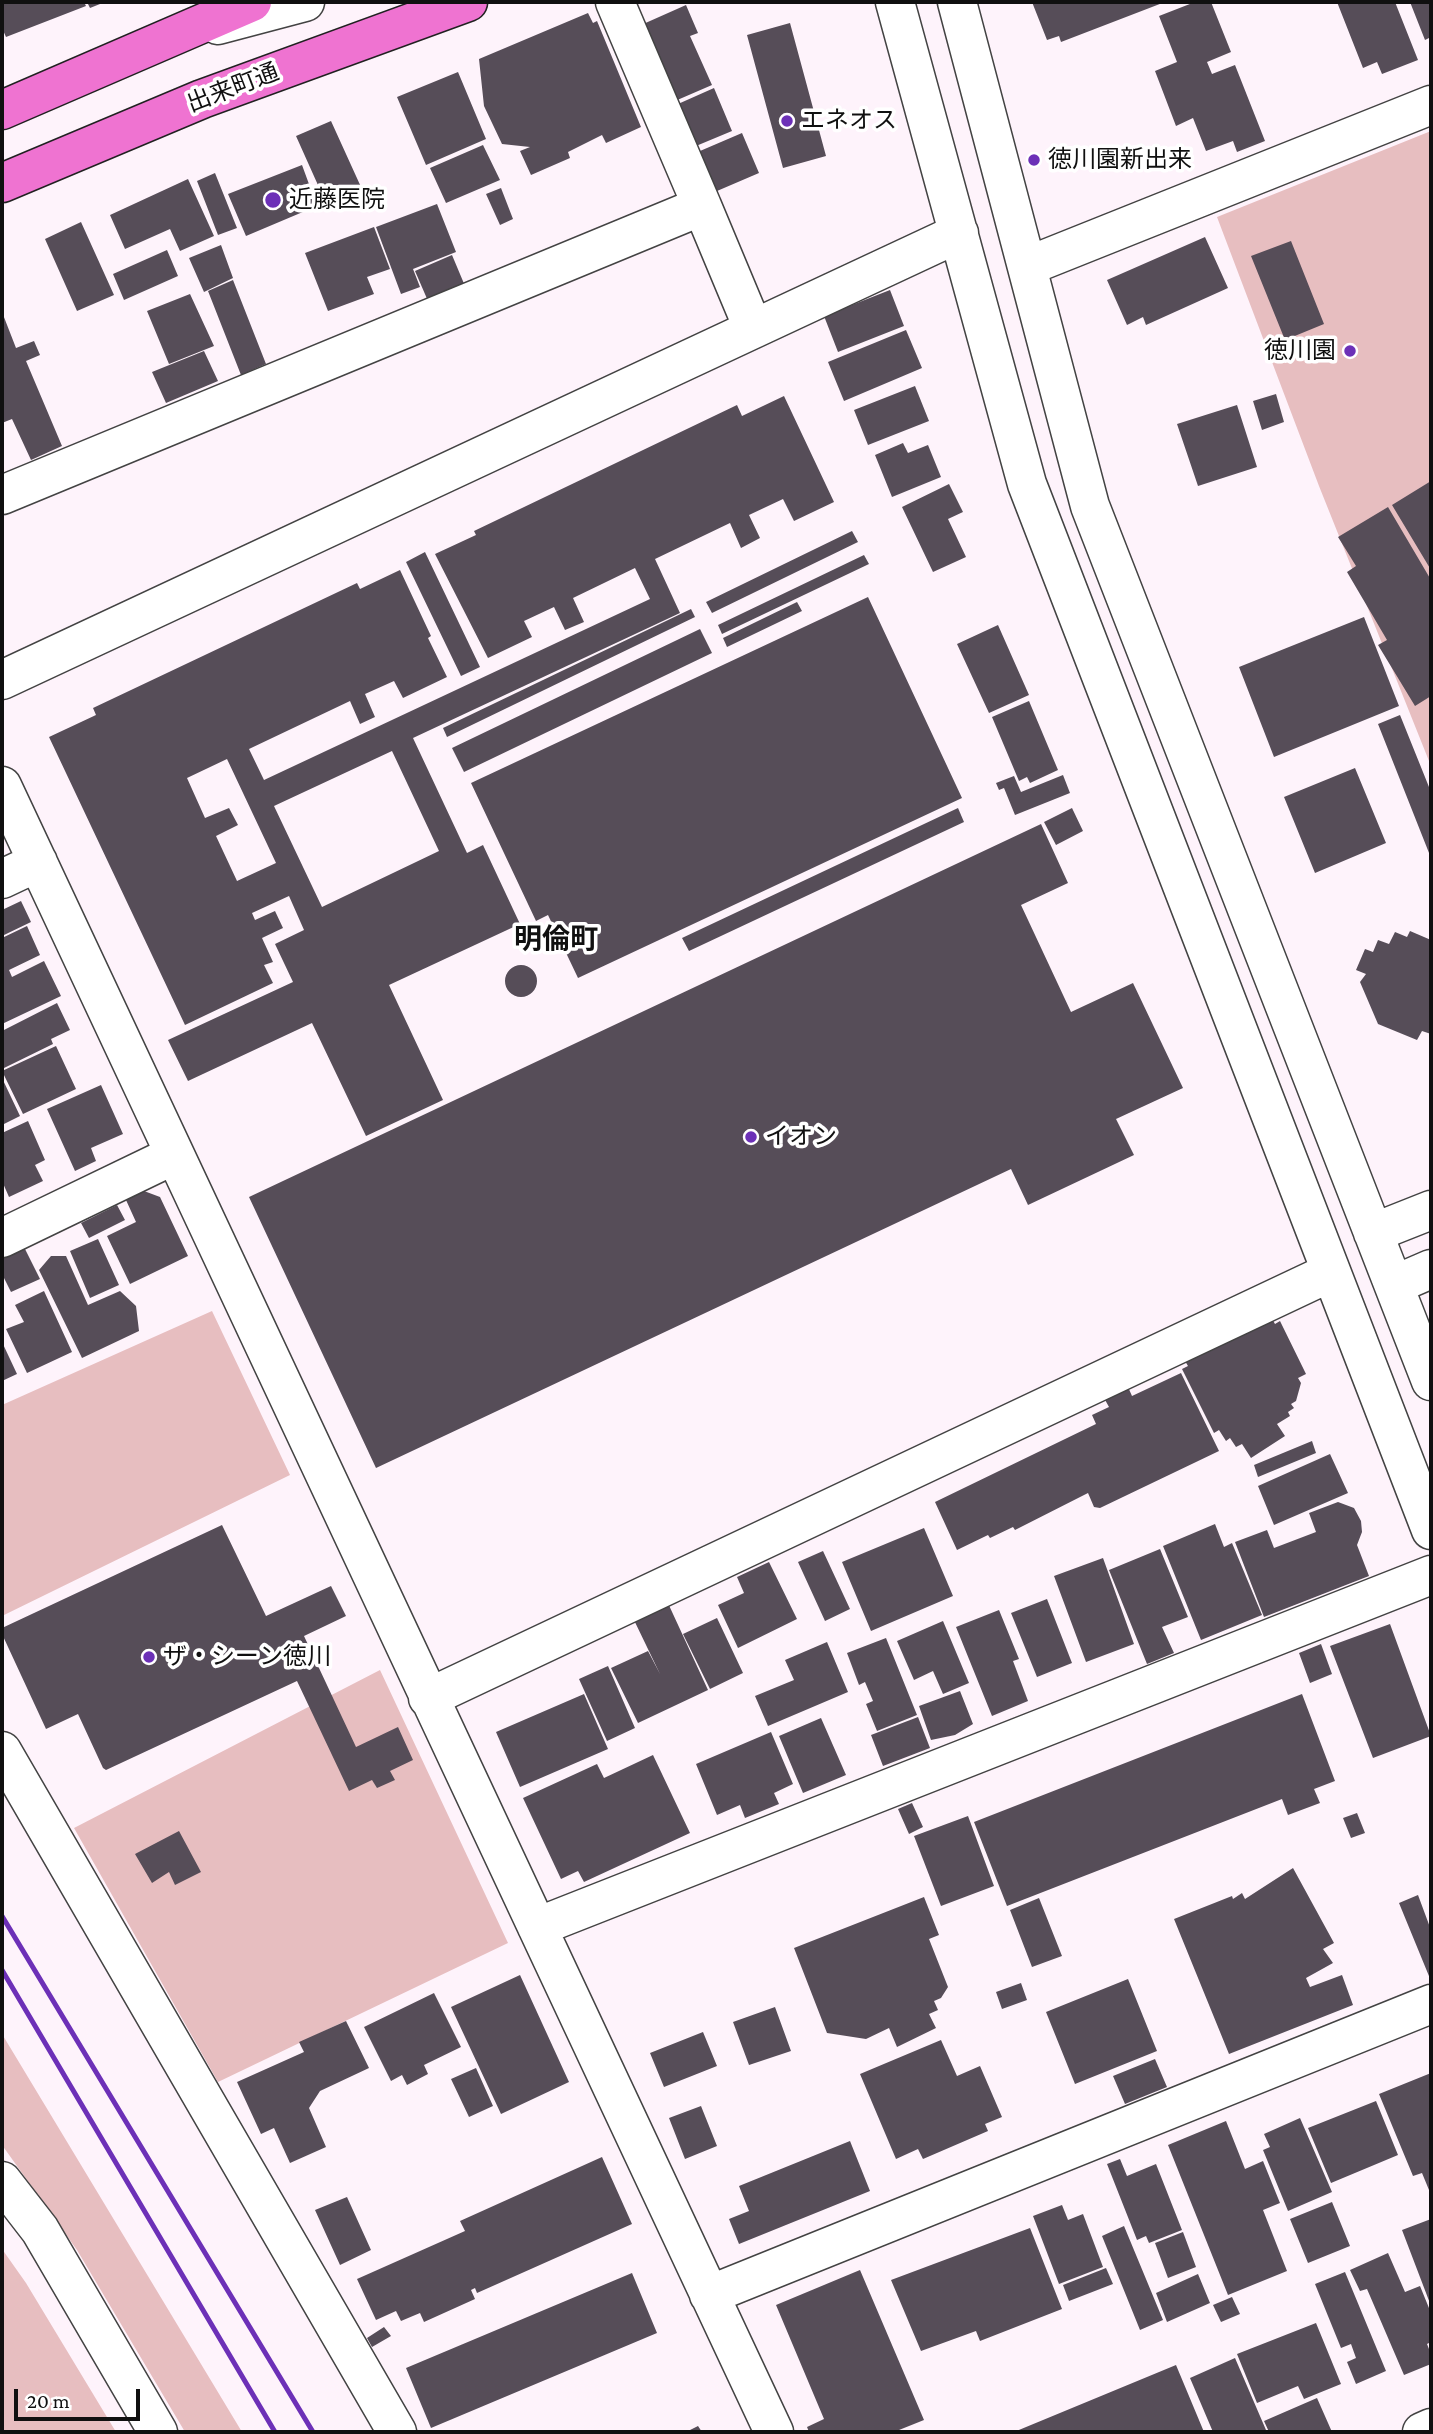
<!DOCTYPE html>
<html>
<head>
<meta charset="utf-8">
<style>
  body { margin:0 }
  #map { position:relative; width:1433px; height:2434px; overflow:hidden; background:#fef3fb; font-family:"Crimson Pro",serif }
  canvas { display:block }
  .frame { position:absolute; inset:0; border:4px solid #101010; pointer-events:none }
  .scale { position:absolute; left:14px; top:2389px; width:126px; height:32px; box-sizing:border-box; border:4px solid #101010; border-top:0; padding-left:9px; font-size:21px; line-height:24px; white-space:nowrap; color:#101010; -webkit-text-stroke:5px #fff; paint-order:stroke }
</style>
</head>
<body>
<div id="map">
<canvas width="1433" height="2434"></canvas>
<div class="frame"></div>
<div class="scale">20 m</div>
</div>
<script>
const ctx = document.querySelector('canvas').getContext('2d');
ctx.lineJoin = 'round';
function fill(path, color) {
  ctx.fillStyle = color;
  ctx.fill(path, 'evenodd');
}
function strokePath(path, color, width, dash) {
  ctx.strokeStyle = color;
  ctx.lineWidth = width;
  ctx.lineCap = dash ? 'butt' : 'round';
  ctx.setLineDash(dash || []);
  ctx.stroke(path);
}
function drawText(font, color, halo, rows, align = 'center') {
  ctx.font = font + ' "Crimson Pro","Noto Sans JP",serif';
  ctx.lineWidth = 7;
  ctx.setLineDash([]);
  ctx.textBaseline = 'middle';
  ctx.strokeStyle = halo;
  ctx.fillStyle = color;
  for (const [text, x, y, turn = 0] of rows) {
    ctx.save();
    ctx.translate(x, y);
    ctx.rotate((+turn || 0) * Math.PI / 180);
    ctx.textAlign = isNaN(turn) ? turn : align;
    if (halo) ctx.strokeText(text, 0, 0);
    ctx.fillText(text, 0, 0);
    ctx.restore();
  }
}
const green = new Path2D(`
  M1431,131V766L1319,486L1217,217Z
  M212,1311L290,1475L2,1616V1405Z
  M380,1670L508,1943L218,2082L74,1828Z
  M2,2034L242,2432H185L77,2250L2,2145Z
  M2,2249L26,2283L116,2432H2Z`);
const building = new Path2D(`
  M2,2H84L86,6L6,37L2,28Z
  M87,2H105L90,8Z
  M1032,2H1165L1061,42L1059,36L1047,40Z
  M1195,2H1211L1231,52L1207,62L1212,74L1235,65L1265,141L1237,152L1233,141L1206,151L1193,118L1176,126L1155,71L1177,62L1159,16Z
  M1337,2H1395L1418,60L1382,74L1377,62L1363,68Z
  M1410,2H1431V37L1425,40Z
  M686,5L698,33L690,36L712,85L675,101L641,25Z
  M588,13L593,23L597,21L641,127L606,143L602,135L568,152L570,158L531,175L520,151L530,147L502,144L484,106L479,59Z
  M790,23L826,156L783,168L747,35Z
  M458,72L486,139L426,165L397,97Z
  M714,88L732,131L696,146L678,104Z
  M331,121L361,187L326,203L296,136Z
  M742,133L759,173L717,191L700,151Z
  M483,145L500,180L446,203L430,168Z
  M302,165L317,206L246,236L228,194Z
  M215,173L237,228L218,235L197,181Z
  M188,179L214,236L180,251L170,229L125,249L110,215Z
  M501,188L513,219L500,225L486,194Z
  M437,204L456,252L413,269L420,287L401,294L376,227Z
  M81,222L114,295L77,311L45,239Z
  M374,227L390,269L367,277L374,294L328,311L305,253Z
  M1205,237L1228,288L1146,325L1143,317L1127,325L1107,280Z
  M1291,241L1324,324L1285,340L1251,256Z
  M221,245L233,278L204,292L189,258Z
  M167,250L178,276L124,300L113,274Z
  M452,255L465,286L428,301L415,271Z
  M233,280L266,364L241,375L208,291Z
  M890,290L904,326L838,352L824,316Z
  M190,294L214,346L169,364L147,311Z
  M2,312L16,348L34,341L40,355L26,361L62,446L31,460L12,419L2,423Z
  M906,330L922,368L844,401L828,362Z
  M204,351L218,381L166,403L152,372Z
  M915,386L929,421L868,445L854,410Z
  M1276,394L1284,422L1262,430L1253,401Z
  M784,396L834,502L794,521L783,499L749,515L760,538L741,548L730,523L655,559L680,613L413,738L467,853L483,845L520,924L389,985L443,1100L366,1136L312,1023L188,1081L168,1040L293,982L275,944L304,930L289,896L252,913L255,920L275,911L283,928L262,938L273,962L264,965L273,983L185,1025L49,737L96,715L93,708L357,583L360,589L400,570L431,636L428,638L447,677L403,698L394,681L365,694L375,717L360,724L350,701L249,749L264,780L650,599L635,568L573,598L584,622L565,630L554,607L524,621L532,637L488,658L435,554L476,535L474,531L737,405L742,416ZM392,751L439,851L322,907L274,806ZM227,759L276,863L237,881L216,836L238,825L229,808L205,818L187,778Z
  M1237,405L1257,467L1198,486L1177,424Z
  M903,443L908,453L928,445L941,477L892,497L875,455Z
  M1431,481V570L1392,505Z
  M949,484L963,512L948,519L966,557L933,572L902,507Z
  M1388,507L1431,580V696L1415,706L1378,645L1387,640L1347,572L1356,566L1338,537Z
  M852,531L858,542L712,613L706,602Z
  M425,552L480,667L461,676L406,562Z
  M864,555L869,564L722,634L718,625Z
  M868,597L962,798L578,978L548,915L536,921L471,783Z
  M797,602L802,611L727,647L723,638Z
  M691,609L695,617L447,737L443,728Z
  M1364,617L1399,706L1274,757L1239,667Z
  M998,625L1029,695L989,713L957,644Z
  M700,629L712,653L464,772L452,748Z
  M1029,701L1058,770L1030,783L1027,777L1019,781L992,717Z
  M1400,715L1431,792V858L1378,724Z
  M1355,768L1386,843L1315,873L1284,797Z
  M1063,775L1070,793L1015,815L1004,788L999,790L996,783L1014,776L1021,792Z
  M958,808L964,822L689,951L682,938Z
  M1072,808L1083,831L1056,845L1044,822Z
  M1041,824L1068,883L1021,905L1071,1012L1133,983L1183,1088L1116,1119L1134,1155L1028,1205L1011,1169L376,1468L249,1197Z
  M21,901L31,922L2,936V910Z
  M27,926L40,955L9,970L12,977L44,961L61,996L2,1024V938Z
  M1410,931L1431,940V1034L1422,1031L1417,1040L1378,1024L1360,982L1366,974L1356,970L1365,949L1373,952L1378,940L1389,944L1395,932L1407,937Z
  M505 981a16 16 0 1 1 32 0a16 16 0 1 1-32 0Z
  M57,1003L70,1030L51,1039L53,1044L2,1069V1031Z
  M56,1046L76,1089L23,1114L2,1071Z
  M2,1078L20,1116L2,1125Z
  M101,1085L123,1134L91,1148L96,1161L75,1171L47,1109Z
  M28,1121L45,1160L35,1165L43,1181L9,1197L2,1181V1133Z
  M144,1191L160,1197L188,1256L130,1284L107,1236L136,1222L126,1200Z
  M117,1205L125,1220L89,1238L81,1223Z
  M98,1239L119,1285L90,1298L70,1251Z
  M23,1245L40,1279L11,1292L2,1274V1256Z
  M51,1256H66L88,1305L120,1291L136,1306L139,1331L82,1358L39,1270Z
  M44,1291L72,1352L27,1373L6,1329L24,1322L15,1305Z
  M1271,1317L1275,1324L1280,1321L1306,1374L1298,1378L1301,1383L1296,1401L1291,1404L1294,1408L1288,1412L1290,1416L1277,1424L1285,1436L1251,1458L1242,1444L1236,1447L1230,1438L1226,1441L1219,1430L1214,1433L1182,1369L1188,1366L1185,1361Z
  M2,1342L17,1374L2,1381Z
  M1181,1373L1219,1451L1100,1508L1094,1507L1088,1493L1015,1530L1013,1527L990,1538L988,1535L957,1550L935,1502L1096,1424L1092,1415L1109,1407L1104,1398L1128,1387L1132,1396Z
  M1312,1441L1316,1453L1258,1477L1254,1465Z
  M1330,1454L1348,1493L1274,1525L1258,1486Z
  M1338,1502L1354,1508L1361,1521L1362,1532L1357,1545L1369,1576L1264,1617L1235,1542L1267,1530L1274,1548L1316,1532L1309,1513Z
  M1215,1524L1224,1547L1232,1543L1262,1615L1201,1640L1163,1546Z
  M222,1525L266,1616L331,1586L346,1616L304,1636L356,1747L398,1727L413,1760L390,1771L395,1780L377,1788L372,1780L349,1791L297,1681L106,1770L103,1768L78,1714L46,1729L2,1634V1628Z
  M924,1528L953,1596L871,1631L842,1562Z
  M1160,1549L1188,1617L1162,1627L1174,1653L1147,1664L1109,1570Z
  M823,1551L850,1609L825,1621L798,1562Z
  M1103,1558L1134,1644L1086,1662L1054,1576Z
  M769,1562L797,1619L738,1648L718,1605L744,1593L737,1577Z
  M1047,1599L1072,1663L1037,1677L1011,1613Z
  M667,1601L708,1690L638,1723L611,1668L648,1651L660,1674L633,1618Z
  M999,1610L1019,1659L1013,1661L1028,1701L992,1716L956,1627Z
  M717,1618L743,1673L710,1689L683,1634Z
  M943,1621L969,1683L943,1694L933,1671L914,1680L897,1641Z
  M1390,1624L1431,1736L1373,1758L1330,1646Z
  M886,1638L917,1715L877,1731L866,1704L873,1701L865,1682L859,1685L847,1653Z
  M827,1642L848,1692L768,1726L755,1696L794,1680L785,1660Z
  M1321,1644L1332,1674L1310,1683L1299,1653Z
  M608,1666L635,1728L607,1741L579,1679Z
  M960,1691L973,1724L955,1735L931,1740L919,1706Z
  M584,1694L608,1749L520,1787L496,1732Z
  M1302,1694L1335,1781L1314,1789L1320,1803L1288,1815L1282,1799L1007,1906L974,1822Z
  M918,1717L930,1748L883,1766L871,1735Z
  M821,1718L846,1775L803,1793L779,1736Z
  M771,1732L793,1784L774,1793L779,1804L745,1818L740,1805L717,1815L696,1764Z
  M653,1755L690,1833L584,1882L578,1871L561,1879L523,1798L597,1764L604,1778Z
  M912,1803L923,1827L909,1834L898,1809Z
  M1357,1813L1365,1833L1351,1838L1343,1818Z
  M968,1816L994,1886L941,1906L914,1836Z
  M179,1831L201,1872L175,1885L169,1872L152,1883L135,1854Z
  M1293,1868L1334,1943L1323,1949L1333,1963L1306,1978L1310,1987L1342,1975L1353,2005L1229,2054L1174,1919L1232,1896L1233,1899L1242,1893L1245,1899Z
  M1418,1895L1431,1930V1981L1399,1903Z
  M924,1897L939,1935L929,1939L948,1987L941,1998L934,2001L938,2010L929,2014L936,2028L897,2047L889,2028L866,2039L827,2033L794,1948Z
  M1039,1898L1062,1956L1032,1967L1010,1910Z
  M520,1975L569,2082L501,2114L451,2007Z
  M1128,1979L1157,2051L1075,2084L1046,2012Z
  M1021,1983L1027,2000L1002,2009L996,1992Z
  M434,1993L461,2047L424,2065L428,2074L407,2085L402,2075L391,2081L364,2027Z
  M775,2007L791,2051L749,2065L733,2022Z
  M346,2021L369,2068L320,2091L309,2108L326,2147L290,2163L274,2128L261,2134L237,2082L304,2052L299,2042Z
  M703,2032L717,2066L664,2087L650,2053Z
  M941,2040L957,2076L980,2066L1002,2117L985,2124L988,2131L923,2159L918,2149L896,2159L860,2074Z
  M1155,2059L1167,2087L1125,2104L1113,2076Z
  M476,2068L493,2106L469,2117L451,2079Z
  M1431,2073V2189L1429,2190L1422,2173L1413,2176L1379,2094Z
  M1376,2101L1398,2155L1331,2183L1308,2128Z
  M701,2106L717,2146L685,2159L669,2118Z
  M1300,2118L1332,2192L1288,2211L1263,2150L1270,2147L1264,2134Z
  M1226,2121L1245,2169L1263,2161L1280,2203L1263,2210L1287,2271L1228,2295L1168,2145Z
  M850,2141L870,2191L739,2244L729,2219L749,2211L739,2186Z
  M602,2157L632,2224L477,2293L475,2288L471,2290L475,2299L424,2322L420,2313L401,2321L396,2311L376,2320L357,2279L465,2231L460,2221Z
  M1120,2159L1127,2176L1156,2164L1182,2230L1149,2243L1146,2236L1137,2240L1107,2164Z
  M347,2197L371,2250L340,2265L315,2210Z
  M1332,2202L1350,2246L1308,2263L1290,2219Z
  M1062,2205L1068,2220L1083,2214L1103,2267L1059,2284L1033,2216Z
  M1431,2219V2306L1402,2230Z
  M1124,2226L1163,2320L1140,2330L1102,2236Z
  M1030,2228L1062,2309L980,2341L976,2331L921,2351L891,2280Z
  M1183,2232L1196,2267L1168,2278L1155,2243Z
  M1388,2253L1405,2292L1420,2286L1431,2313V2342L1427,2344L1431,2354V2364L1404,2375L1367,2289L1360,2291L1350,2270Z
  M1106,2268L1113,2284L1069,2301L1063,2285Z
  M860,2270L924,2420L894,2432H809L807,2427L824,2419L776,2305Z
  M1345,2272L1386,2371L1356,2384L1347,2362L1356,2358L1351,2344L1341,2348L1315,2284Z
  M632,2273L657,2333L431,2428L406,2368Z
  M1198,2274L1210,2303L1167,2322L1156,2293Z
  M1232,2297L1240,2314L1221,2322L1213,2305Z
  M1316,2323L1341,2384L1304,2399L1298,2386L1257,2403L1237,2354Z
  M384,2327L391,2336L372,2347L367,2338Z
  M1235,2358L1266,2430L1261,2432H1213L1190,2378Z
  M1176,2365L1204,2432H1014Z
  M1317,2398L1332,2432H1269L1264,2421Z
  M698,2426L702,2432H686Z`);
const minor = new Path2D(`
  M615,2L702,206
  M895,2L1027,484L1431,1530
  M957,2L1090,506L1431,1381
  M218,25L305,2
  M1028,266L1431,105
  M2,495L702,206L753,328
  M2,680L959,233
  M2,786L774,2432
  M2,879L38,862
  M1373,1233L1431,1210
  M2,1238L174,1155
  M1394,1285L1431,1269
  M428,1698L1331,1272
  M2,1751L397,2432
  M537,1927L1431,1575
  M2,2181L40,2230L158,2432
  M709,2295L1431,2004
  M1422,2432L1431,2428`);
const major = new Path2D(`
  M2,110L252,2
  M2,183L202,99L468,2`);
const rail = new Path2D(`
  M2,1916L313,2432
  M2,1970L275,2432`);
const markers = [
  [787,121,7,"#6c30b7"],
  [1034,160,7,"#6c30b7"],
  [273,200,9,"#6c30b7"],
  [1350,351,7,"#6c30b7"],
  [751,1137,7,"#6c30b7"],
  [149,1657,7,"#6c30b7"]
];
const streetNames = [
  ["出来町通",233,88,-21]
];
const poiNames = [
  ["エネオス",801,121],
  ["徳川園新出来",1048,160],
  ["近藤医院",289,200],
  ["徳川園",1336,351,"right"],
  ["イオン",765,1137],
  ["ザ・シーン徳川",163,1657]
];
const quarterNames = [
  ["明倫町",556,939]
];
fill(green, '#e7bec0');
fill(building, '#564d58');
strokePath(minor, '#434343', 41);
strokePath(major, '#212121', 41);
strokePath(minor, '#fff', 38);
strokePath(major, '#ef73d1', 38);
strokePath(rail, '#6c30b7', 5);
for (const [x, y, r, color] of markers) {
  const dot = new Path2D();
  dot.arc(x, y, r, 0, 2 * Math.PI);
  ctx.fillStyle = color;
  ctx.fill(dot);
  strokePath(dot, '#fff', 2.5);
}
drawText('24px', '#101010', '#fff', streetNames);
drawText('24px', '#101010', '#fff', poiNames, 'left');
drawText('bold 28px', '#101010', '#fff', quarterNames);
</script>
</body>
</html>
